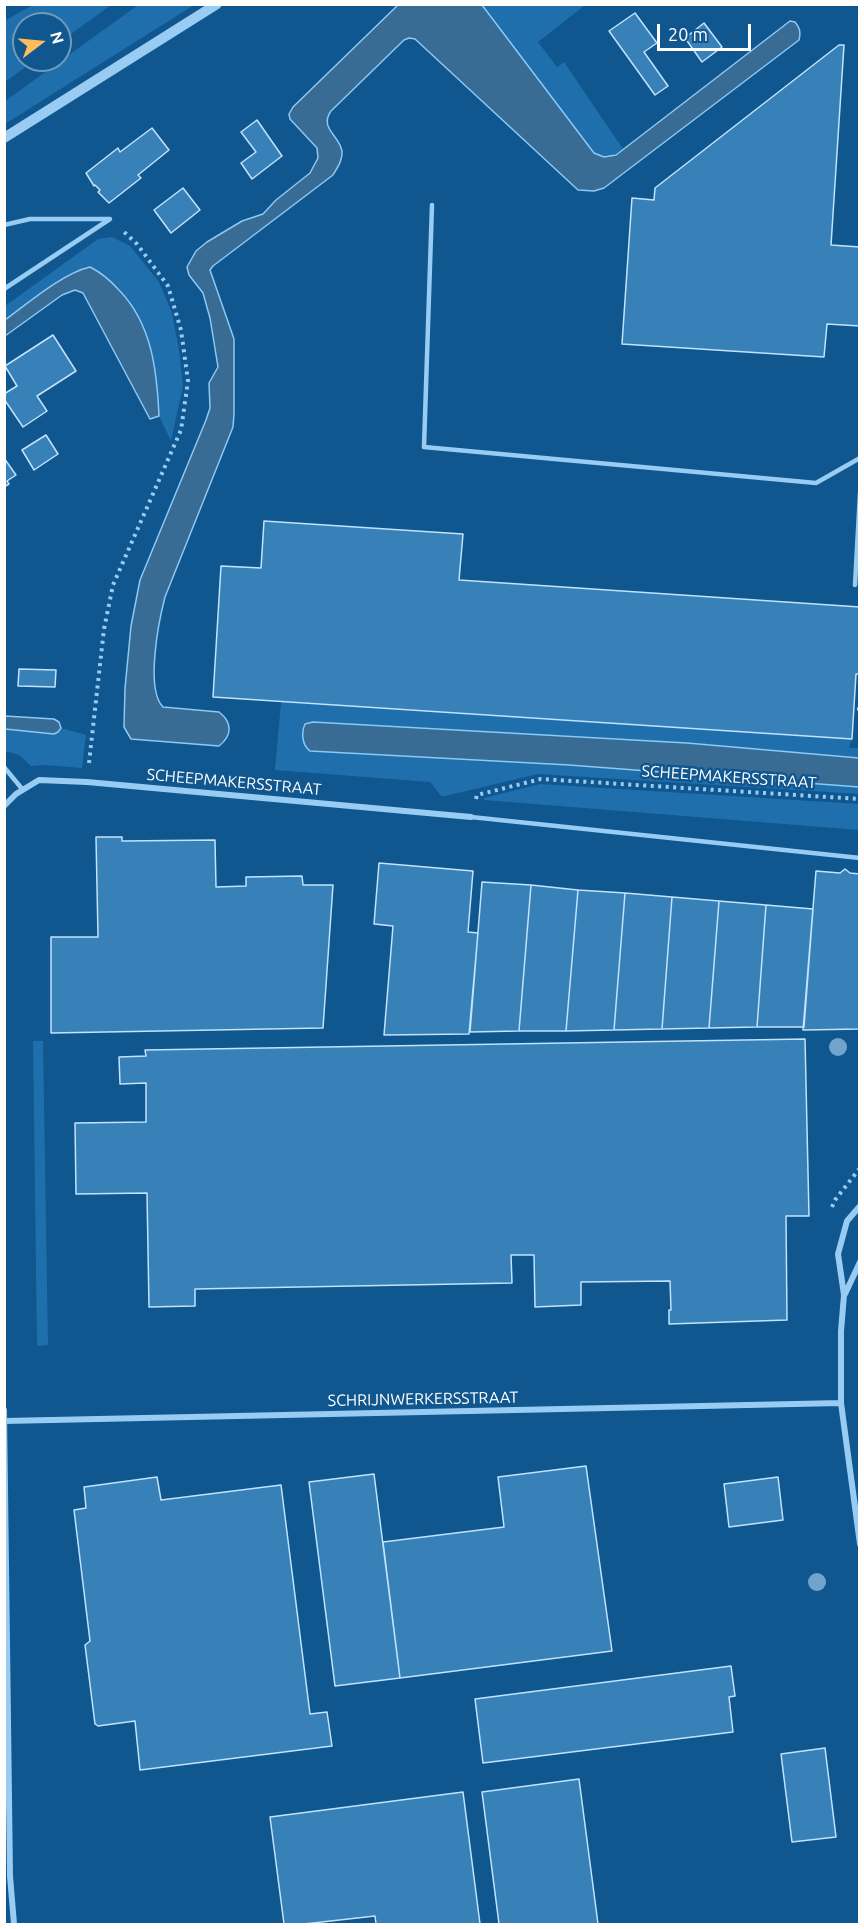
<!DOCTYPE html>
<html>
<head>
<meta charset="utf-8">
<style>
  body { margin:0 }
  #map { position:relative; width:864px; height:1929px; overflow:hidden; background:#10568f; font-family:Ubuntu,sans-serif }
  canvas { display:block }
  .frame { position:absolute; inset:0; border:6px solid #fff; pointer-events:none }
  .north { position:absolute; left:12px; top:12px; width:60px; height:60px; box-sizing:border-box; background:#10568f; border:2px solid #709abc; border-radius:50%; rotate:74deg; font-size:16px; font-weight:700; line-height:24px; text-align:center; color:#fff }
  .north::after { content:''; display:block; margin:auto; width:21px; height:27px; background:#ffbc5b; clip-path:polygon(50% 0,100% 100%,50% 72%,0 100%) }
  .scale { position:absolute; left:657px; top:24px; width:94px; height:27px; box-sizing:border-box; border:3px solid #fff; border-top:0; padding-left:8px; font-size:18px; line-height:21px; white-space:nowrap; color:#fff; -webkit-text-stroke:4px #10568f; paint-order:stroke }
</style>
</head>
<body>
<div id="map">
<canvas width="864" height="1929"></canvas>
<div class="frame"></div>
<div class="north">N</div>
<div class="scale">20 m</div>
</div>
<script>
const ctx = document.querySelector('canvas').getContext('2d');
ctx.lineJoin = 'round';
function fill(path, color) {
  ctx.fillStyle = color;
  ctx.fill(path, 'evenodd');
}
function strokePath(path, color, width, dash) {
  ctx.strokeStyle = color;
  ctx.lineWidth = width;
  ctx.lineCap = dash ? 'butt' : 'round';
  ctx.setLineDash(dash || []);
  ctx.stroke(path);
}
function drawText(font, color, halo, rows, align = 'center') {
  ctx.font = font + ' Ubuntu,sans-serif';
  ctx.lineWidth = 5;
  ctx.setLineDash([]);
  ctx.textBaseline = 'middle';
  ctx.strokeStyle = halo;
  ctx.fillStyle = color;
  for (const [text, x, y, turn = 0] of rows) {
    ctx.save();
    ctx.translate(x, y);
    ctx.rotate((+turn || 0) * Math.PI / 180);
    ctx.textAlign = isNaN(turn) ? turn : align;
    if (halo) ctx.strokeText(text, 0, 0);
    ctx.fillText(text, 0, 0);
    ctx.restore();
  }
}
const green = new Path2D(`
  M33,5H111L60,42V24H24V60H35L5,82L4,21Z
  M138,5H194L5,124V101Z
  M482,5H585L538,42L557,67L564,62L623,149C614,156 605,160 594,153Z
  M112,237L130,246L159,282L172,313L179,350L183,386L171,441L159,416L158,399L130,301L54,285L5,320V306L98,239Z
  M281,702L852,739L849,748H859V758L687,743L320,722L305,725C300,735 304,743 310,751L569,765L859,787L860,794L538,774L445,796H441L430,782L275,770Z
  M61,728L86,735L82,768L43,765L31,766L19,755L5,751L4,729L54,734L58,732Z
  M540,784L859,804V830L484,800V798Z
  M33,1041H43L48,1345L37,1346Z`);
const water = new Path2D(`
  M399,4L482,5L594,153L604,157L616,155L790,21L795,22C800,28 801,32 799,40L604,188L594,191L578,190L415,39L409,38L404,40L331,111C319,128 339,135 342,151C343,160 337,168 333,175L213,266L210,270L234,339V414L233,427L165,597C159,620 145,689 163,707L219,712C232,722 233,735 219,746L131,739L124,727L125,688L131,626L140,580L206,420L210,408L209,383L218,367L210,318L203,293L189,275L187,267L196,251L207,242L242,221L263,214L276,200L310,173L318,158L317,148L290,119L289,114L293,107Z
  M90,267C102,273 110,280 119,290C152,324 157,371 159,416L150,419L83,293L75,290L62,295L5,336V320C27,304 63,273 90,267Z
  M5,716L54,719L59,722L61,728L58,732L54,734L5,729Z
  M313,722L687,743L859,758V787L569,765L310,751C302,745 301,733 305,724Z`);
const building = new Path2D(`
  M635,13L657,43L644,52L668,86L655,95L609,31Z
  M704,23L722,47L702,62L685,38Z
  M839,45H844L831,245L860,247V326L827,324L824,357L622,344L632,198L654,200L655,188Z
  M257,120L282,156L252,179L241,163L256,152L241,132Z
  M152,128L169,150L138,175L141,178L109,203L98,192L100,190L95,185L94,186L86,173L118,148L120,152Z
  M183,188L200,210L171,233L154,210Z
  M53,335L76,371L37,396L47,411L23,427L4,399V394L17,386L5,366Z
  M46,435L58,454L34,470L22,450Z
  M4,458L16,475L7,481L9,484L4,487Z
  M264,521L463,534L459,580L860,607V674H856L852,739L213,697L221,566L261,568Z
  M19,669L56,670L55,687L18,686Z
  M96,837H122V841L215,840L216,887L246,886V877L302,876L303,885H333L323,1028L51,1033V937H98Z
  M379,863L473,871L468,932L478,933L469,1034L384,1035L393,926L374,924Z
  M845,869L850,873L860,874V1029L803,1030L816,871L840,873Z
  M482,882L531,885L519,1031L470,1032Z
  M531,885L578,890L566,1031H519Z
  M578,890L625,893L614,1030L566,1031Z
  M625,893L672,897L662,1029L614,1030Z
  M672,897L719,901L709,1028L662,1029Z
  M719,901L766,905L757,1027L709,1028Z
  M766,905L813,909L804,1027H757Z
  M805,1039L809,1216H786L787,1320L669,1324V1310H671L670,1281L581,1282V1305L535,1307L534,1255H511L512,1283L195,1289V1306L149,1307L147,1193L76,1194L75,1123L146,1122V1083L120,1084L119,1057L146,1056L145,1050Z
  M586,1466L612,1651L400,1678L383,1542L504,1527L498,1477Z
  M374,1474L400,1678L335,1686L309,1482Z
  M157,1477L161,1500L281,1485L310,1714L327,1712L332,1746L140,1770L135,1721L98,1726L95,1724L85,1645L90,1641L74,1510L86,1508L84,1487Z
  M778,1477L783,1520L729,1527L724,1484Z
  M731,1666L735,1696L729,1697L733,1732L483,1763L475,1699Z
  M825,1748L836,1837L792,1842L781,1754Z
  M579,1779L598,1924H499L482,1792Z
  M463,1792L480,1924H376L375,1916L304,1924H284L270,1817Z`);
const path = new Path2D(`
  M89,763L104,629L113,585L181,430L188,381L181,330L168,286L137,244L122,230
  M476,799L477,795L541,779L860,799
  M832,1207L835,1200L860,1168`);
const service = new Path2D(`
  M432,205L424,447L816,483L860,458
  M4,225L30,219H109
  M4,289L110,219
  M855,585L860,493
  M859,709H860
  M4,767L23,790
  M471,817L860,858`);
const minor = new Path2D(`
  M4,806L16,794L39,780L87,782L471,817
  M860,1206L847,1221L838,1254L844,1295L841,1331V1403L860,1544
  M845,1294L860,1262
  M4,1410L10,1876L14,1924
  M5,1421L841,1403`);
const tertiary = new Path2D(`
  M4,138L217,4`);
const trees = [
  [838,1047],
  [817,1582]
];
const streetNames = [
  ["SCHEEPMAKERSSTRAAT",729,777,4],
  ["SCHEEPMAKERSSTRAAT",234,782,5],
  ["SCHRIJNWERKERSSTRAAT",423,1399,-1]
];
fill(green, '#1f6fac');
fill(water, '#386c95');
strokePath(water, '#8bc9f6', 1.5);
fill(building, '#3880b8');
strokePath(building, '#c1e3fd', 1.5);
strokePath(path, '#99ccf3', 4, [3, 4.5]);
strokePath(service, '#99ccf3', 4.5);
strokePath(minor, '#99ccf3', 6);
strokePath(tertiary, '#99ccf3', 10);
ctx.fillStyle = '#71a4cc';
for (const [x, y] of trees) {
  ctx.beginPath();
  ctx.arc(x, y, 9, 0, 2 * Math.PI);
  ctx.fill();
}
drawText('16px', '#fff', '#10568f', streetNames);
</script>
</body>
</html>
